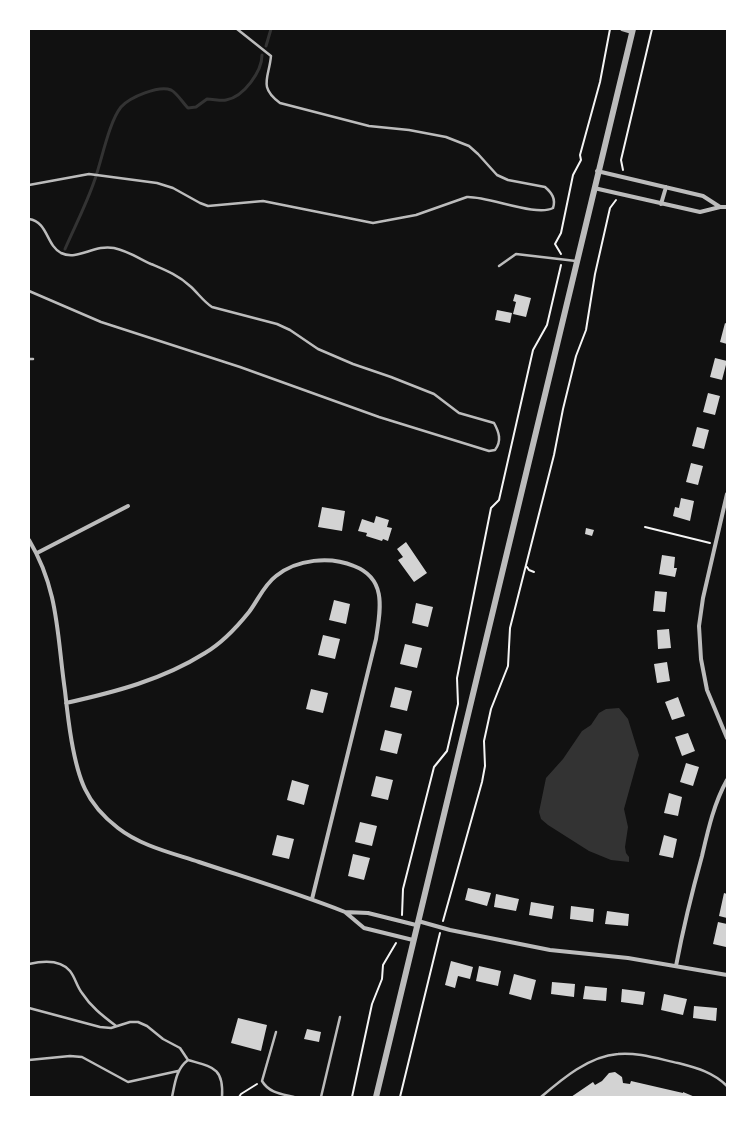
<!DOCTYPE html>
<html>
<head>
<meta charset="utf-8">
<style>
  body { margin:0 }
  #map { position:relative; width:756px; height:1126px; overflow:hidden; background:#111; font-family:Georgia,serif }
  canvas { display:block }
  .frame { position:absolute; inset:0; border:30px solid #fff; pointer-events:none }
</style>
</head>
<body>
<div id="map">
<canvas width="756" height="1126"></canvas>
<div class="frame"></div>
</div>
<script>
const ctx = document.querySelector('canvas').getContext('2d');
ctx.lineJoin = 'round';
function fill(path, color) {
  ctx.fillStyle = color;
  ctx.fill(path, 'evenodd');
}
function strokePath(path, color, width, dash) {
  ctx.strokeStyle = color;
  ctx.lineWidth = width;
  ctx.lineCap = dash ? 'butt' : 'round';
  ctx.setLineDash(dash || []);
  ctx.stroke(path);
}
const water = new Path2D(`
  M619,708L628,719L639,755L624,809L628,827L625,847L626,853L629,857V862L611,860L589,851L548,825L541,819L539,812L546,778L563,759L582,731L591,725L599,713L606,709Z`);
const stream = new Path2D(`
  M266,46L271,29
  M65,249C75,226 87,203 95,179C102,159 109,122 121,107C130,97 159,85 171,90C177,93 183,103 188,108L196,107L207,99C213,99 221,101 226,100C244,97 262,71 262,55`);
const building = new Path2D(`
  M515,294L531,298L526,317L513,314L516,302L513,301Z
  M497,310L512,313L510,323L495,320Z
  M725,323L727,324V344L720,342Z
  M715,358L727,361L722,380L710,377Z
  M708,393L720,396L715,415L703,412Z
  M697,427L709,430L704,449L692,446Z
  M691,463L703,466L698,485L686,482Z
  M681,498L694,501L690,521L673,516L675,507L679,508Z
  M322,507L345,511L342,531L318,527Z
  M376,516L389,520L387,527L392,528L388,541L383,539L382,541L366,536L367,533L358,531L362,519L374,523Z
  M586,528L594,530L592,536L585,534Z
  M406,542L427,573L414,582L398,560L403,557L397,549Z
  M662,555L675,557L674,568H677L675,577L659,574Z
  M655,591L667,592L665,612L653,611Z
  M334,600L350,604L346,624L329,620Z
  M416,603L433,607L428,627L412,623Z
  M669,629L671,648L658,649L657,630Z
  M323,635L340,639L335,659L318,655Z
  M405,644L422,648L417,668L400,664Z
  M667,662L670,681L657,683L654,664Z
  M395,687L412,691L407,711L390,707Z
  M311,689L328,693L323,713L306,709Z
  M678,697L685,716L672,720L665,702Z
  M385,730L402,734L397,754L380,750Z
  M688,733L695,751L682,756L675,737Z
  M686,763L699,767L693,786L680,782Z
  M376,776L393,780L388,800L371,796Z
  M292,780L309,785L304,805L287,800Z
  M669,793L682,797L678,816L664,813Z
  M360,822L377,826L372,846L355,842Z
  M277,835L294,839L289,859L272,855Z
  M664,835L677,839L673,858L659,855Z
  M353,854L370,858L364,880L348,876Z
  M468,888L491,893L487,906L465,900Z
  M724,893L727,894V918L719,916Z
  M496,894L519,899L516,911L494,907Z
  M531,902L554,906L552,919L529,915Z
  M571,906L594,909L593,922L570,919Z
  M607,911L629,914L628,926L605,924Z
  M718,922L727,924L726,947L713,944Z
  M451,961L473,967L470,979L458,976L455,988L445,985Z
  M479,966L501,971L498,986L476,981Z
  M514,974L536,980L531,1000L509,994Z
  M552,982L575,984L574,997L551,994Z
  M585,986L607,988L606,1001L583,999Z
  M622,989L645,992L643,1005L621,1002Z
  M664,994L687,999L683,1015L661,1010Z
  M694,1006L717,1008L716,1021L693,1018Z
  M238,1018L267,1025L261,1051L231,1043Z
  M307,1029L321,1032L319,1042L304,1039Z
  M615,1072L622,1077L623,1083L630,1084L631,1081L683,1093V1092L695,1097H571L593,1082L595,1085L602,1081L609,1073Z`);
const path = new Path2D(`
  M623,170L621,160L652,29
  M561,254L555,244L561,233L573,175L581,160L580,155L600,82L610,29
  M645,527L710,543
  M527,567L529,570L534,572
  M402,915L403,889L434,767L447,751L458,704L457,678L491,508L499,500L533,350L547,325L561,265
  M443,921L482,782L485,766L484,741L491,709L508,666L510,628L554,455L563,409L576,356L586,330L595,274L610,208L616,200
  M239,1097L241,1094L257,1084
  M352,1097L372,1004L382,979L383,965L396,943
  M400,1097L440,933`);
const service = new Path2D(`
  M29,185L89,174L157,183L173,188L200,203L208,206L263,201L373,223L416,215L467,197C488,196 536,217 553,208C556,199 552,193 545,187L508,180L497,175L478,154L469,146L446,137L409,130L369,126L280,103C258,87 269,78 271,56L237,29
  M29,219C48,222 46,245 61,253C78,261 94,244 114,248C128,251 138,258 151,264C165,270 178,275 190,286C198,293 203,301 212,307L277,324L290,330L318,349L353,364L391,377L434,394L459,413L494,423C499,432 502,441 495,450L489,451L379,417L240,367L101,322L29,291
  M499,266L516,254L576,261
  M29,359H33
  M29,964C42,961 60,959 70,971C75,977 77,987 82,993C91,1007 103,1016 116,1026
  M29,1008L100,1027L111,1028L130,1022H138L147,1026L163,1039L180,1048L188,1060C212,1067 224,1067 222,1097
  M276,1032L262,1081C269,1093 282,1094 294,1097
  M29,1060L70,1056L82,1057L128,1082L178,1071
  M172,1097C175,1083 176,1069 188,1060
  M321,1097L340,1017
  M541,1097C562,1079 589,1056 618,1054C637,1052 659,1059 678,1063C697,1068 713,1072 727,1086`);
const minor = new Path2D(`
  M622,29L632,32
  M597,171L703,196L720,207
  M594,188L700,212L720,207H727
  M661,204L666,187
  M727,494L703,598L699,626L701,659L707,690L727,738
  M29,540C59,590 57,636 65,691C68,719 73,764 85,789C92,804 105,818 118,828C141,846 172,853 199,862C247,878 297,893 345,912
  M37,553L128,506
  M66,703C115,692 162,680 205,653C222,643 237,627 249,612C258,600 264,585 276,576C297,559 330,556 354,566C388,579 380,611 376,639L312,899
  M418,921L450,930L550,950L628,958L727,975
  M413,940L364,928L345,912L368,913L416,925
  M676,966C683,929 692,892 702,856C708,830 714,803 727,780`);
const tertiary = new Path2D(`
  M376,1097L633,29`);
fill(water, '#333');
strokePath(stream, '#333', 3);
fill(building, '#d3d3d3');
strokePath(path, '#f5f5f5', 2);
strokePath(service, '#bcbcbc', 2.5);
strokePath(minor, '#bcbcbc', 4);
strokePath(tertiary, '#bcbcbc', 6);
</script>
</body>
</html>
